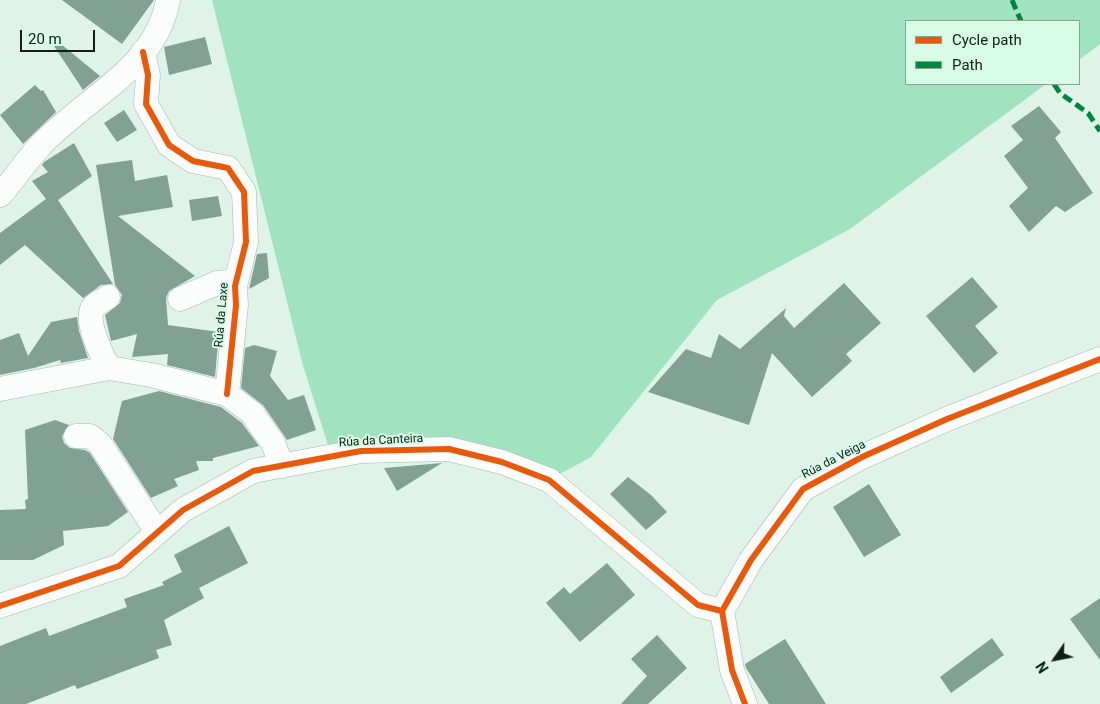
<!DOCTYPE html>
<html>
<head>
<meta charset="utf-8">
<style>
  body { margin:0 }
  #map { position:relative; width:1100px; height:704px; overflow:hidden; background:#e0f3e8; font-family:Roboto,sans-serif }
  canvas { display:block }
  .legend { position:absolute; left:905px; top:20px; width:175px; height:65px; box-sizing:border-box; background:#d8fbe7; border:1px solid #88a293; margin:0; padding:6px 9px; list-style:none; font-size:15px; color:#111d16 }
  .legend li { display:flex; align-items:center; gap:10px; height:25px }
  .legend b { width:25px; border:1px solid #88a293 }
  .north { position:absolute; left:1030px; top:634px; width:50px; height:50px; -webkit-text-stroke:4px #d8fbe7; paint-order:stroke; rotate:237deg; font-size:14px; font-weight:700; line-height:20px; text-align:center; color:#111d16 }
  .north::after { content:''; display:block; margin:auto; width:18px; height:22px; background:#111d16; clip-path:polygon(50% 0,100% 100%,50% 72%,0 100%) }
  .scale { position:absolute; left:20px; top:30px; width:75px; height:22px; box-sizing:border-box; border:2px solid #111d16; border-top:0; padding-left:6px; font-size:15px; line-height:18px; white-space:nowrap; color:#111d16; -webkit-text-stroke:4px #d8fbe7; paint-order:stroke }
</style>
</head>
<body>
<div id="map">
<canvas width="1100" height="704"></canvas>
<ul class="legend">
<li><b style="height:6px;background:#e8590c"></b>Cycle path</li>
<li><b style="height:6px;background:#00873e"></b>Path</li>
</ul>
<div class="north">N</div>
<div class="scale">20 m</div>
</div>
<script>
const ctx = document.querySelector('canvas').getContext('2d');
ctx.lineJoin = 'round';
function fill(path, color) {
  ctx.fillStyle = color;
  ctx.fill(path, 'evenodd');
}
function strokePath(path, color, width, dash) {
  ctx.strokeStyle = color;
  ctx.lineWidth = width;
  ctx.lineCap = dash ? 'butt' : 'round';
  ctx.setLineDash(dash || []);
  ctx.stroke(path);
}
function drawText(font, color, halo, rows, align = 'center') {
  ctx.font = font + ' Roboto,sans-serif';
  ctx.lineWidth = 4;
  ctx.setLineDash([]);
  ctx.textBaseline = 'middle';
  ctx.strokeStyle = halo;
  ctx.fillStyle = color;
  for (const [text, x, y, turn = 0] of rows) {
    ctx.save();
    ctx.translate(x, y);
    ctx.rotate((+turn || 0) * Math.PI / 180);
    ctx.textAlign = isNaN(turn) ? turn : align;
    if (halo) ctx.strokeText(text, 0, 0);
    ctx.fillText(text, 0, 0);
    ctx.restore();
  }
}
const forest = new Path2D(`
  M212,0H1100V44L1079,60V21H906V84H1046L850,229L717,300L591,457L549,480L502,462L331,455L302,362Z`);
const building = new Path2D(`
  M62,0H154L122,44Z
  M205,37L212,64L169,75L164,47Z
  M56,40L100,76L83,90L52,43Z
  M35,85L41,91L43,90L56,112L23,144L0,115Z
  M1039,106L1061,132L1055,138L1093,193L1065,212L1056,206L1029,232L1009,206L1028,188L1004,156L1023,140L1011,126Z
  M124,110L137,130L117,142L104,123Z
  M74,143L92,176L58,200L113,284L101,285L83,298L25,245L0,265V233L46,199L32,181L48,172L42,165L44,162Z
  M132,160L135,181L167,175L173,207L118,216L195,276L169,291L166,298L168,325L219,332L215,377L167,365L168,354L132,357L137,334L111,341L105,315L120,303L122,295L115,285L96,165Z
  M218,196L222,216L192,221L189,200Z
  M267,253L269,278L249,289L257,254Z
  M972,277L998,307L975,326L998,353L974,373L926,316Z
  M844,283L881,323L846,354L852,361L812,397L772,353L749,425L648,392L686,349L711,358L719,334L740,349L786,308L784,316L794,328Z
  M77,317L79,331L88,358L61,363L60,360L34,368L0,375V340L19,333L28,356L51,322Z
  M254,345L277,351L270,376L288,400L304,395L316,430L287,440L263,405L241,388L245,348Z
  M159,391L221,407L242,423L259,446L213,458V461H196L199,470L174,479L178,486L151,498L113,439L122,401Z
  M55,420L69,425L62,436L64,443L70,448L85,450L90,453L128,512L108,526L63,531L64,545L33,560H0V510L26,509L25,500L28,499L25,430Z
  M442,463L397,491L384,468Z
  M628,477L651,495L667,512L646,530L610,494Z
  M869,484L901,535L864,557L833,507Z
  M229,526L248,563L199,588L204,598L164,620L172,645L156,650L159,658L77,689L75,685L26,704H0V646L46,628L49,636L127,607L124,599L164,585L162,582L182,572L174,555Z
  M607,563L635,595L580,642L546,603L564,587L570,594Z
  M1100,598V660L1070,619Z
  M657,635L687,668L648,704H621L647,676L631,659Z
  M992,638L1004,655L951,693L940,677Z
  M785,639L826,704H769L746,668L745,664Z`);
const minor = new Path2D(`
  M143,52L148,75L146,104L169,145L193,161L228,168L244,192L246,242L235,286L236,305L227,394
  M0,195C14,180 25,162 39,147C82,99 156,70 168,0
  M108,297C104,300 98,302 94,306C83,318 102,356 109,368
  M180,299L217,283L228,282L235,286
  M0,389L109,368L151,375L227,394L252,413L273,443L282,466
  M76,436H90L100,444L157,532
  M0,606L119,566L183,510L253,471L361,451L449,449L502,462L549,480L698,605L722,611
  M745,704L732,670L722,611L751,560L803,489L862,457L947,419L1100,359`);
const quiet = new Path2D(`
  M1012,0L1021,21
  M1054,84L1060,93L1088,113L1100,131`);
const cycleway = new Path2D(`
  M143,52L148,75L146,104L169,145L193,161L228,168L244,192L246,242L235,286L236,305L227,394
  M0,606L119,566L183,510L253,471L361,451L449,449L502,462L549,480L698,605L722,611
  M745,704L732,670L722,611L751,560L803,489L862,457L947,419L1100,359`);
const streetNames = [
  ["Rúa da Laxe",222,315,-85],
  ["Rúa da Canteira",381,441,-3],
  ["Rúa da Veiga",834,460,-27]
];
fill(forest, '#a1e2c0');
fill(building, '#80a193');
strokePath(minor, '#a7b6ae', 25);
strokePath(minor, '#fafdfc', 24);
strokePath(quiet, '#00873e', 5, [10, 5]);
strokePath(cycleway, '#e8590c', 6);
drawText('12px', '#111d16', '#d8fbe7', streetNames);
</script>
</body>
</html>
